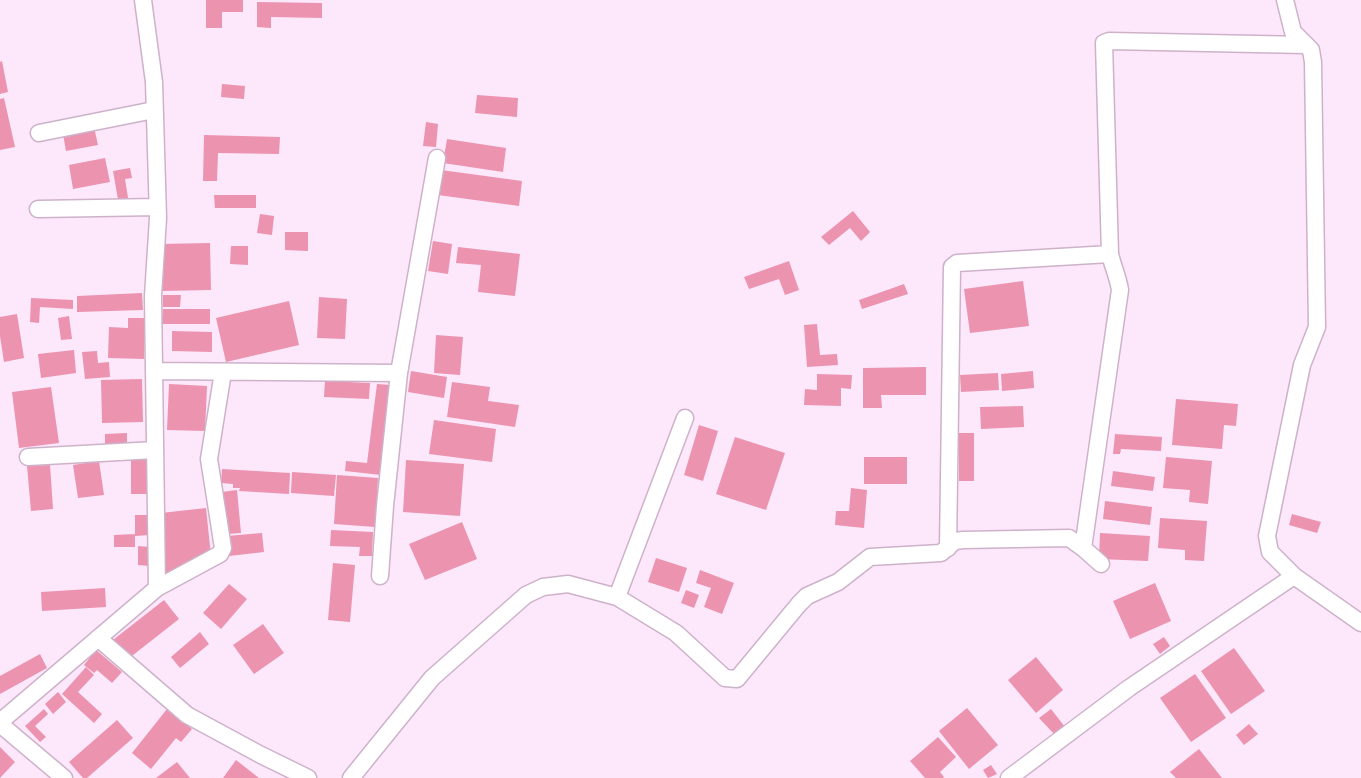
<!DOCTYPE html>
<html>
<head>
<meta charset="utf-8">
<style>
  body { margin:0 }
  canvas { display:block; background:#fde7fb }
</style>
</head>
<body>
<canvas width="1361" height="778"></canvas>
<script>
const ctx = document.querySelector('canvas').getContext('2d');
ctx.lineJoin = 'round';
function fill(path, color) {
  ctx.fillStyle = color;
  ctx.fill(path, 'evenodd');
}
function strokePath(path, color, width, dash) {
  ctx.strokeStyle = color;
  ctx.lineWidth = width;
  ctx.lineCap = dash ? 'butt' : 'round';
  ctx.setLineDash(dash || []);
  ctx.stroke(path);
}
const building = new Path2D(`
  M206,0H243V12H222V28H206Z
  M257,2L322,3V18L271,17V28L257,27Z
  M2,61L8,92L0,94V62Z
  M222,84L245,86L244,99L221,97Z
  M477,95L518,98L517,117L475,113Z
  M4,98L15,147L0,150V99Z
  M426,122L438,124L436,147L423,146Z
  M94,127L98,145L66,151L63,134Z
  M204,135L280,137L279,154L218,153L217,181H203Z
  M447,139L506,148L503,172L443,163Z
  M105,158L110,182L73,189L69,165Z
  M130,168L132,178L125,179L129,204L119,205L113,171Z
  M441,170L522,181L519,206L438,195Z
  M214,195H256V208H215Z
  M853,211L870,232L861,241L850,228L829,245L821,237Z
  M260,214L274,216L272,235L257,233Z
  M285,232H308V251L285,250Z
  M433,241L452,244L448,274L428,271Z
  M210,243L211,290L161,291L160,244Z
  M231,246H248V265L230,264Z
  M458,247L520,254L515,296L478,292L481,265L456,263Z
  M789,261L799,290L785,295L779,279L749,289L744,277Z
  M1023,281L1029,326L970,333L964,289Z
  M904,284L908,294L862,309L859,300Z
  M142,293L143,310L77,312V296Z
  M163,295H181L180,307H163Z
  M319,297L347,299L345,339L317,338Z
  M31,298L73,300V309L40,307L39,323L30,322Z
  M289,301L299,345L226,362L216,318Z
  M163,309H210V324H162Z
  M17,314L24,358L4,362L0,336V317Z
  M69,316L72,339L61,340L58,318Z
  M128,318H145L144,359L108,358L109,327L128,328Z
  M817,324L820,355L837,354L838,365L807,367L804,325Z
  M172,331L212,332V352L172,351Z
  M436,335L463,337L460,375L434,373Z
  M74,350L76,373L41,378L38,354Z
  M97,351L98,363L109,362L110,377L85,379L82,352Z
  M926,367V395H881L882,408H863V368Z
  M411,371L447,377L444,398L408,392Z
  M1033,371L1034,388L1002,391L1001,374Z
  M998,373L999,390L961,392L960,375Z
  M817,374L852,375L851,389L841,388V406L804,405L805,389L817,390Z
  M142,379L143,422L102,423L101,380Z
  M325,381L370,383L369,399L324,397Z
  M452,382L490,387L488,401L519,405L515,427L447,417Z
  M169,384L207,386L205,431L167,430Z
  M377,384L391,385L381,475L345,471L346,461L367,463Z
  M51,387L59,443L19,448L12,392Z
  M1176,399L1238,404L1236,426L1224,425L1222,449L1172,445Z
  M1023,406L1024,427L981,429L980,407Z
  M434,420L496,429L492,462L429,454Z
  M699,425L718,431L703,481L684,475Z
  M127,433V447L105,448V434Z
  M959,433H974V481H959Z
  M1115,434L1162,437L1161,451L1121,449L1120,454H1113Z
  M735,437L785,453L766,510L716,494Z
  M864,457H907V484H864Z
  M1166,457L1212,461L1208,504L1189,502L1190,490L1163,488Z
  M131,458H148V494H131Z
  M406,460L464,464L460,516L403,512Z
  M99,461L104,495L78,498L73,465Z
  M50,465L53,509L31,511L27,466Z
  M222,469L290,473L289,494L239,491L240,488H233V484L221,483Z
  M1113,471L1155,477L1153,491L1111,486Z
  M292,472L336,475L334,496L291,493Z
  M337,475L378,478L375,527L334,524Z
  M851,488L867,490L864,528L835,525L836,511H849Z
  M237,490L241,533L227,534L222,492Z
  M1105,501L1152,507L1150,525L1103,519Z
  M206,508L211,556L161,578V513Z
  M1292,514L1321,522L1317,533L1289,525Z
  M135,515H150V535L135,536Z
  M1160,518L1207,521L1204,561L1185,560V550L1158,548Z
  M462,522L477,559L425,580L409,544Z
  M331,530L373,532L372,556H359L360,547L330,546Z
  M262,533L264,552L229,556L227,536Z
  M1100,533L1150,536L1148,561L1099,559Z
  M135,534V547H114V535Z
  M138,546L150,547V566L138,565Z
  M656,558L687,568L679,592L648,582Z
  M333,563L355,565L350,622L328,620Z
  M700,570L734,583L722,614L704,607L711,588L696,583Z
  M1155,583L1171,621L1130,639L1113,601Z
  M229,584L247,599L221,629L203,613Z
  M105,588L106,607L42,611L41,592Z
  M686,590L699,595L694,608L681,603Z
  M164,600L179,619L128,659L113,640Z
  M263,624L284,653L254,674L233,645Z
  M200,632L209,644L180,668L171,657Z
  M1164,637L1170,646L1160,654L1153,644Z
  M1234,648L1265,691L1231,714L1201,671Z
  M96,650L122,672L112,683L97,670L94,673L84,665Z
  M40,654L47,668L0,694V676Z
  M1036,657L1063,690L1036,713L1008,680Z
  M86,667L94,675L78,692L102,714L94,723L62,694Z
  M1195,674L1226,718L1191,742L1160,698Z
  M58,692L66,702L53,714L45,704Z
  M967,708L998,745L969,769L939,731Z
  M44,709L48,714L35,726L46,737L40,742L25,726Z
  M167,709L192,729L181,742L176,738L151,769L132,753Z
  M1051,709L1065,727L1055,735L1039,718Z
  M117,720L133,738L87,778H83L69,762Z
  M1249,724L1258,734L1244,745L1236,735Z
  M938,737L956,757L940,772L944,777L943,778H925L910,761Z
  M0,747L15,762L0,778Z
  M1199,749L1222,778H1176L1170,772Z
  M236,760L259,778H223Z
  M177,762L190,778H156Z
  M991,765L997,774L988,778L983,770Z`);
const street = new Path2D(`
  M1285,0L1293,32L1311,50L1313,62L1317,327L1302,365L1267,536L1270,552L1294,576L1361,623
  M39,133L154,110
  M38,209L157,207
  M154,371L399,373
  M28,457L155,450
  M948,548L952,267L957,263L1110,254
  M1083,548L1120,290C1118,277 1113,267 1110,254L1104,43L1109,41L1305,45
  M380,576L385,506L399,373L437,158
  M157,588L220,554L223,548L209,459L223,372
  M617,597L685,418
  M98,638L187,715L261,755L308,778
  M0,722L157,588L153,296L158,218L154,82L143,0
  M0,724L64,778
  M351,778L432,678L526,595L543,587L568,584L617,597L676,633L725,678L737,679L799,604L807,596L838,582L870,557L941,553L955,541L963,540L1069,538L1083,548L1101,564
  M1009,778L1129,688L1294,576`);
fill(building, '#ec93af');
strokePath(street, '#cdb2ca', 19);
strokePath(street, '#fff', 16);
</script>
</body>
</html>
